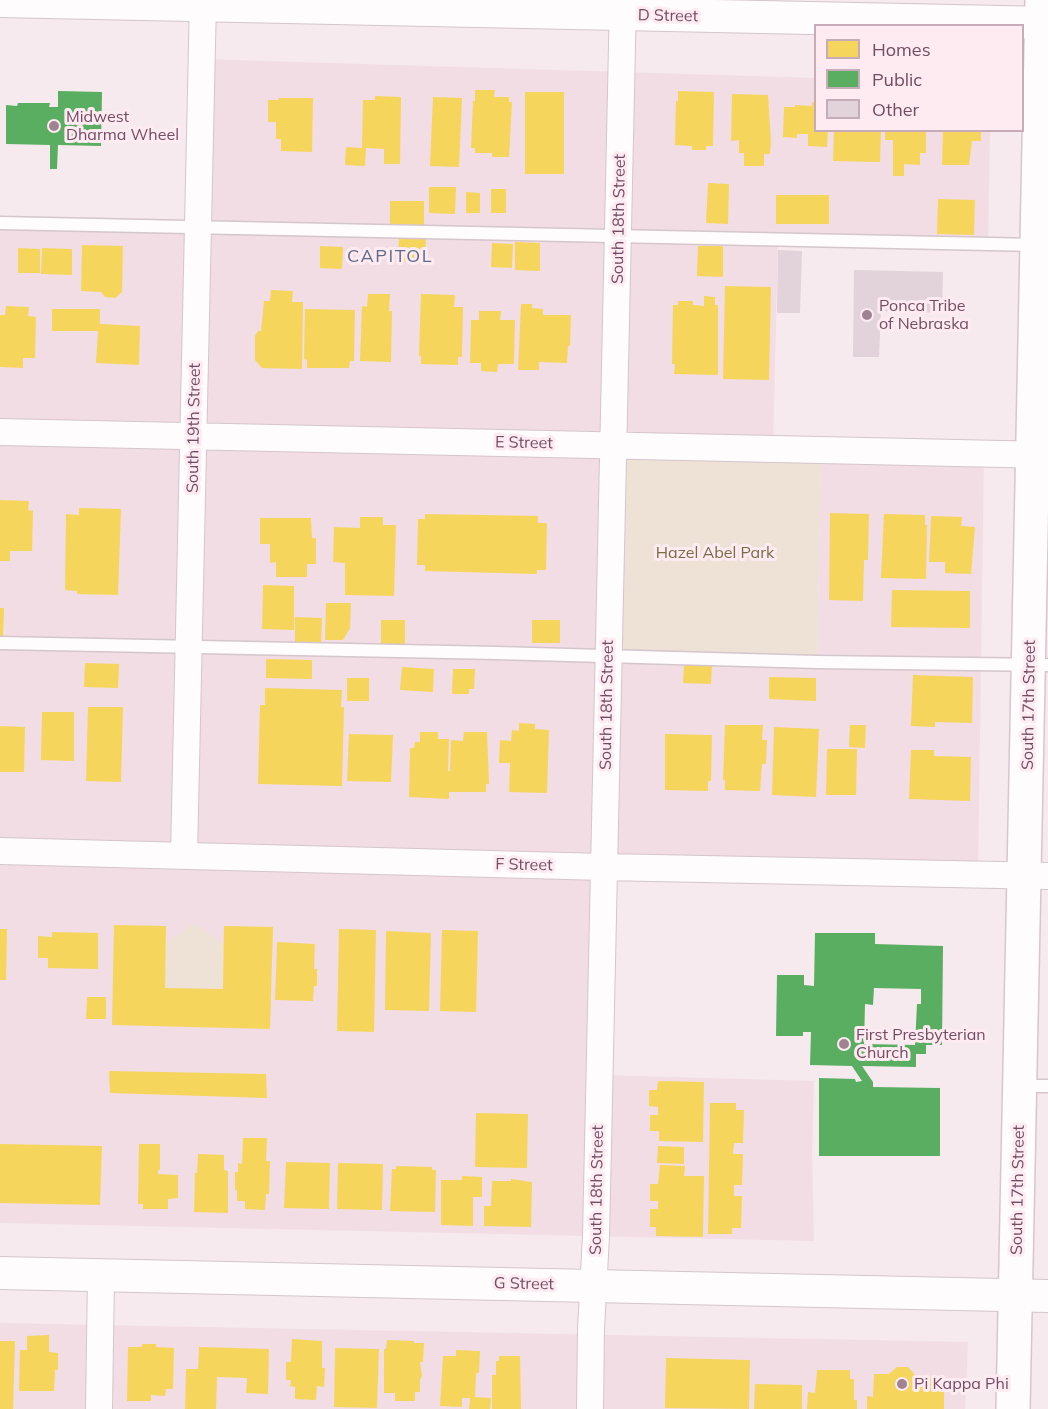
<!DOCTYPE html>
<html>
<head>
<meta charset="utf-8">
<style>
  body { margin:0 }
  #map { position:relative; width:1048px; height:1409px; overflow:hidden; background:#f6eaee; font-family:Mulish,sans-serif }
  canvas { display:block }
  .legend { position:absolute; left:814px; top:24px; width:210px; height:108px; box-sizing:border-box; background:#feebf1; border:2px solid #c6abb8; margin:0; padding:8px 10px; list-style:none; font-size:18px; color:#724c62 }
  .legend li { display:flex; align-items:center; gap:12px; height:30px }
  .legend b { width:30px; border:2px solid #c6abb8 }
</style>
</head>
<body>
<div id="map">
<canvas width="1048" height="1409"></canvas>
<ul class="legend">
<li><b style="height:16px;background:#f6d55c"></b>Homes</li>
<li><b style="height:16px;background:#5aae61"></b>Public</li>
<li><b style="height:16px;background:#e2d2d9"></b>Other</li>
</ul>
</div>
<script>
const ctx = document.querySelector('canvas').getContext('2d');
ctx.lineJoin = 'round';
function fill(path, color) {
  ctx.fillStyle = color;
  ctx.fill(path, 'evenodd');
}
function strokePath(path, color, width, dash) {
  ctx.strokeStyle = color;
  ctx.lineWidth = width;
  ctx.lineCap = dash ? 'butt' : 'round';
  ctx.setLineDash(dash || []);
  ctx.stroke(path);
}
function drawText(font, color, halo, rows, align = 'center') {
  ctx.font = font + ' Mulish,sans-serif';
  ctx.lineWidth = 6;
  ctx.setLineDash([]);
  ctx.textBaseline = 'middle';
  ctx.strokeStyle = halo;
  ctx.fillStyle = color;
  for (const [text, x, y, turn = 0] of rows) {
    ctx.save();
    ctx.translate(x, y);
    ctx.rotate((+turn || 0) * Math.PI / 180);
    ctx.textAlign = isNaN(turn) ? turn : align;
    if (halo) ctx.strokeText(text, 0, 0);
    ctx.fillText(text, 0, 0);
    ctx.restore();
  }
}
const residential = new Path2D(`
  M202,59L815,78L816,130L990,131L988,244L778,240L773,449L817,661L821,450L984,453L978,874L604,867L599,1075L814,1081L812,1154L814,1241L0,1223V223L198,227Z
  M0,1323L968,1342L965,1409H0Z`);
const green = new Path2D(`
  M614,445L821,450L817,662L608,656Z
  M194,924L224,944L223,989L165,988L166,943Z`);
const homes = new Path2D(`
  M475,90H495L494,97H509V102H512L509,157H492V153H475V148H471L473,101H475Z
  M678,91L714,92L713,146H706V150H692V146L675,145L676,101H678Z
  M525,92H564V174H525Z
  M732,94L768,95L771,142L770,154H764V166H744V153H739V140L731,141Z
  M375,96L401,97L400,164H384V149L366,148L365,166L345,165L346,147L362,148L363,100H375Z
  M433,97L462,98L459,167L430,166Z
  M279,98H313L312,152L281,151V139H276V122H268V100H278Z
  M812,102H816V130L828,132L827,147L808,146V134H797V138L783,137L784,107H795V105L812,106Z
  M834,130H881L880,162L833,161Z
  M885,130H926V153H920V165L904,164V176H893V140H885Z
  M943,130H981V141H972L969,165H942Z
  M708,183L729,184L728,224L706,223Z
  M429,187H456L455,214L429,213Z
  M491,189H506V213H491Z
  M466,192L480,193V213H466Z
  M776,195H829V224H776Z
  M938,199L975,200L974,235L937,234Z
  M390,201H424V225L390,224Z
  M399,237L426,238L425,262L398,261Z
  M515,242L540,243V271L515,270Z
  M492,243L513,244L512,268L491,267Z
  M82,245L123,246L122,292L115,298L105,297L101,292L81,291Z
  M320,246L343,247L342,269L320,268Z
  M698,246H723V277L697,276Z
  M18,248L40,249V273H18Z
  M42,248L72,249V275L41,274Z
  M725,286L771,287L769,380L723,379Z
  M271,290L293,291L292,302H303L302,369L262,368L255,360V336L258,331H261L264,301H270Z
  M368,294H390L389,311H392L391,362L360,361L362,306L367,307Z
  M421,294L455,295L454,307H463L462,357H458V365L421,364V356H419Z
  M704,296L715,297V305H718V375L674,374L675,364H672L673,305H678V301H693V305L704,306Z
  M521,304H532V308L543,309V315H571L570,346H568L567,363L539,362V370H518Z
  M6,306L29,307L28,316L36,317L35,358H23V368L0,367V315H5Z
  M52,309H100V324L140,326L139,365L96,363L98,331H52Z
  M305,309L355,310L354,361H350L349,368H307V360L304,359Z
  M479,311H501L500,320H515L514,364H498L497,372L481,371V363H470L471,320H479Z
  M0,500L29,501L28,510L33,511L32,551H10V561H0Z
  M79,508L121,509L118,595L77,594V591L65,590L66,514L79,515Z
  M830,513L869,514L868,560H864L863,601L829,600Z
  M425,514L538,516V523H547L546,570H537V574L425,571V565H417L418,519H425Z
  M884,514L925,515V525H927L926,579L881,578Z
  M931,516L962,517L961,526L975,527L971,574L945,573V562H929Z
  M360,517H383V525H396L394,596L345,595V563L333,562L334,527L360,528Z
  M260,518H311L312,538H316V564H307V577H276V562L270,563V544H260Z
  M263,585L294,586V630L262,629Z
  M892,590L970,591V628L891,627Z
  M326,603H351L350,628L343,640H325Z
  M0,608H4L3,636H0Z
  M295,617L322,618L321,645L295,644Z
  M381,620H405V646H381Z
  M532,620H560V643H532Z
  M266,659L312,660V679L266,678Z
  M85,663L119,664L118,688L84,687Z
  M684,665L712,666L711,684L683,683Z
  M402,667L434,669L433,692L400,690Z
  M453,669H475L474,689H469V694H452Z
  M913,675L973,677L972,723L935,722V727L911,726Z
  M769,677L816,678V701L769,699Z
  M347,678H369V701H347Z
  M265,688L342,690L341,707H344L342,786L258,784L260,705H265Z
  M88,707H123L121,782L86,781Z
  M42,712H74V761L41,760Z
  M519,723L535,724V729L549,730L547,793L509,792L510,763H499L500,740L511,741L512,730L519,731Z
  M725,725H763L762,740H767L766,764H762L760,791L725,790V780H723Z
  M850,725H866L865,748L849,747Z
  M0,726L25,727L24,772H0Z
  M774,727L819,729L816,797L772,795Z
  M420,732H438V739H449L448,771H450L451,740L463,741L464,732H487L489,784H486V792H449V799L409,797L410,748H414L415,742H420Z
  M349,734L393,735L391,782L347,781Z
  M665,734L712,735L711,781H708V791L665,790Z
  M827,749H857L856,795H826Z
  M911,750H934V756L971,757L970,801L909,799Z
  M114,925L166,926L165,988L223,989L224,926L273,927L270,1029L112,1025Z
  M0,929H7L6,980H0Z
  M339,929L376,930L374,1032L337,1031Z
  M442,930L478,931L476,1012L440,1011Z
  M386,931L431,933L429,1011L385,1010Z
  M52,932L98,933V969L48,968V958H38V936L52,937Z
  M277,942L315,944L314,969H317V986H314L313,1001L275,1000Z
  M87,997H106V1019H86Z
  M109,1071L266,1074L267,1098L110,1093Z
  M658,1081L704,1082L703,1142L659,1141V1131H650V1115H658V1107L649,1106V1090H657Z
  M710,1103H736V1110H744L743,1143H734L733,1154H743L742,1185H734V1196H742L741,1228H732V1234H708Z
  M476,1113L528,1114L527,1168L475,1167Z
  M243,1138H267L266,1161H270L269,1194H266L265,1210L245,1209V1201H237V1190H235V1172H238V1163L242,1164Z
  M0,1144L102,1146L100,1205L0,1203Z
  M139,1144H160V1170H158V1174L178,1175V1198L168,1199V1209H143V1204H138Z
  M658,1146L684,1147V1164L657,1163Z
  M198,1154L224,1155V1170L228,1171V1213L194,1212L195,1173H197Z
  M286,1162L330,1163L329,1209L284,1208Z
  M338,1163L383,1164L382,1210L337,1209Z
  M660,1165L685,1166L684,1176H704L703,1237L656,1236V1227H650V1209H658V1201H650V1184H658Z
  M396,1166L432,1167V1170H436L435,1212L390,1211L392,1169H396Z
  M462,1176L482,1177V1197H473V1226L441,1225V1180H462Z
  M511,1179L532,1182L531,1227L484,1226V1206H491L492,1181H511Z
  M49,1335V1352L58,1353V1370H55L54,1391H19L20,1350H27V1336Z
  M292,1339L322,1341V1368H325L324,1387L317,1386L316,1400L295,1399V1387L290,1386L291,1380H286V1362H291Z
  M387,1340L414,1341V1343H424L423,1362H420L422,1376L420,1379V1392H415V1401H395V1393H384V1349H386Z
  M0,1341H15L13,1409H0Z
  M142,1344H156V1347L174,1348L173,1389H166L165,1396L151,1395V1401H127L128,1347H142Z
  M199,1347L269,1349L268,1394L246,1393L247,1378L217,1377L216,1409H185L186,1369H198Z
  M335,1348L379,1349L377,1408L334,1407Z
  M456,1350L480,1351L479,1373H476L475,1397L491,1398L490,1409H469L470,1398H462V1407L440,1406L443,1356H456Z
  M499,1356H520L521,1409H492V1375H496V1361H499Z
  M666,1358L750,1360L749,1409L665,1408Z
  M897,1367H908L916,1376L931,1377V1390L944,1391V1409H867V1396L873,1397L874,1374H889Z
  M817,1370H850V1379H854V1400H857V1409H807L808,1392L815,1393Z
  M755,1384L802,1385V1409H754Z`);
const public = new Path2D(`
  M58,91L102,92L101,146L58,145L57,169H50V145L6,144V105L17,106L18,103H50L49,107H58Z
  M815,933H875V944L943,946L942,1045H926V1054H916V1067L862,1066L873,1082V1087L940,1088V1156H819V1078L855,1079L856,1082L862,1081L852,1066L810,1065L811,1032H803V1036H776L777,975H804V985L814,986ZM874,988L921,989V1004H917L915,1045L864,1044L865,1004L873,1005Z`);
const building = new Path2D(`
  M778,250L802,251L800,313H777Z
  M854,270L943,272L942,313L881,311L879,357H853Z`);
const service = new Path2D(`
  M0,223L1037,245
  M0,643L497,653L817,662L1048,665
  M1021,1086H1048`);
const minor = new Path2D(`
  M0,432L1048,455
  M0,851L604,867L1048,876
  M184,855L203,0
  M99,1409L101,1274
  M590,1409L591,1329L596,1236L623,0`);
const tertiary = new Path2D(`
  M0,1L1048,23
  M0,1273L1048,1296`);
const secondary = new Path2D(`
  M1013,1409L1042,0`);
const markers = [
  [54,126,6,"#a08393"],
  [867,315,6,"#a08393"],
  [844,1044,6,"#a08393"],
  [902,1384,6,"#a08393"]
];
const streetNames = [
  ["D Street",668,16,1],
  ["South 18th Street",619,219,-89],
  ["South 19th Street",194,428,-89],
  ["E Street",524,443,1],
  ["South 18th Street",607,705,-89],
  ["South 17th Street",1029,705,-89],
  ["F Street",524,865,1],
  ["South 18th Street",597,1190,-89],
  ["South 17th Street",1018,1190,-89],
  ["G Street",524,1284,1]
];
const poiNames = [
  ["Midwest",66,117],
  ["Dharma Wheel",66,135],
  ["Ponca Tribe",879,306],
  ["of Nebraska",879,324],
  ["First Presbyterian",856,1035],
  ["Church",856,1053],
  ["Pi Kappa Phi",914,1384]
];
const parkNames = [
  ["Hazel Abel Park",715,553]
];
const neighbourhoodNames = [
  ["CAPITOL",390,257]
];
fill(residential, '#f2dde4');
fill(green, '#eee2d7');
fill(homes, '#f6d55c');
fill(public, '#5aae61');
fill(building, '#e2d2d9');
strokePath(service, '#d5c5cd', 15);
strokePath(minor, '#d5c5cd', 28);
strokePath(tertiary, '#d5c5cd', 34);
strokePath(secondary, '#d7c6ce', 36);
strokePath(service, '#fefcfc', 12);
strokePath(minor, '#fefcfc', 26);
strokePath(tertiary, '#fefcfc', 32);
strokePath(secondary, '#fefcfc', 33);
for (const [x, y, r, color] of markers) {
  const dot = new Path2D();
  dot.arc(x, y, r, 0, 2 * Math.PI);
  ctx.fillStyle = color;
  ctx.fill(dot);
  strokePath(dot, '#feebf1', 2);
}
drawText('16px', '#724c62', '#feebf1', streetNames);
drawText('16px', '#724c62', '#feebf1', poiNames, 'left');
drawText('16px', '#786c44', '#feebf1', parkNames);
ctx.letterSpacing = '1.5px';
drawText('18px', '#5e6a88', '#feebf1', neighbourhoodNames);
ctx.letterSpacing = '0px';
</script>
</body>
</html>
